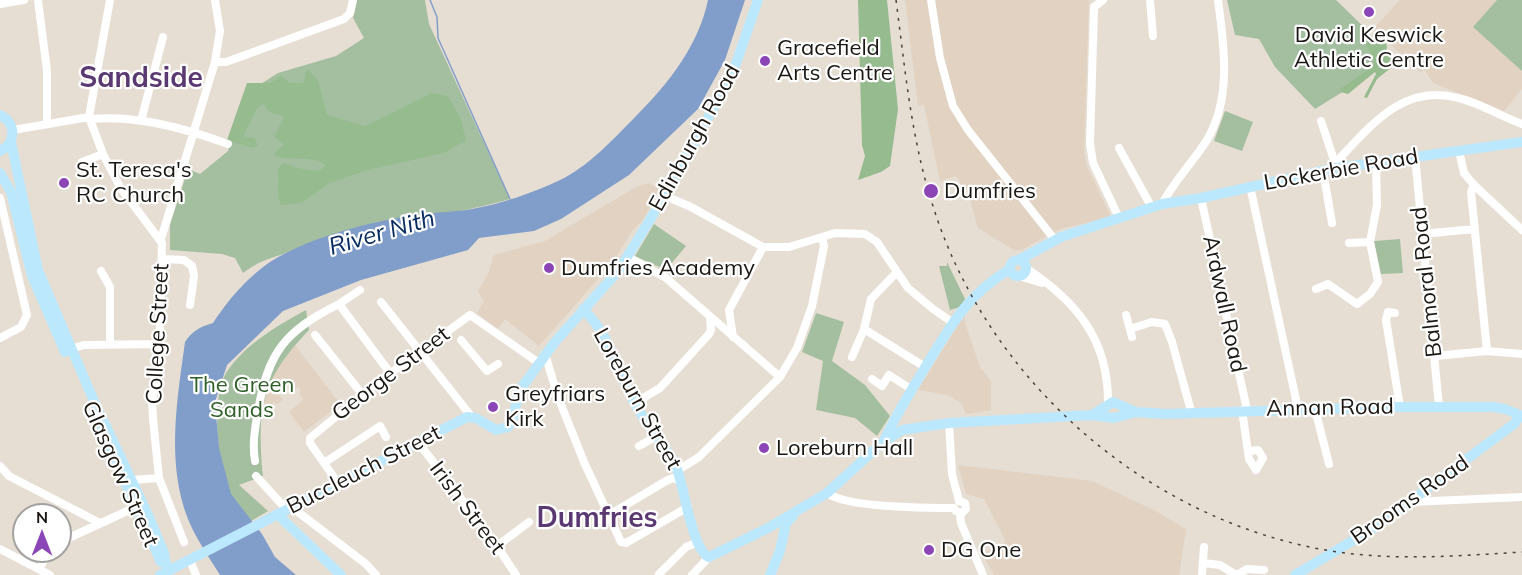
<!DOCTYPE html>
<html>
<head>
<meta charset="utf-8">
<style>
  body { margin:0 }
  #map { position:relative; width:1522px; height:575px; overflow:hidden; background:#e7ded3; font-family:Mulish,sans-serif }
  canvas { display:block }
  .north { position:absolute; left:12px; top:503px; width:60px; height:60px; box-sizing:border-box; background:#fff; border:2px solid #a3a2a1; border-radius:50%; rotate:0deg; font-size:16px; font-weight:700; line-height:24px; text-align:center; color:#1a1713 }
  .north::after { content:''; display:block; margin:auto; width:21px; height:27px; background:#8c45b7; clip-path:polygon(50% 0,100% 100%,50% 72%,0 100%) }
</style>
</head>
<body>
<div id="map">
<canvas width="1522" height="575"></canvas>
<div class="north">N</div>
</div>
<script>
const ctx = document.querySelector('canvas').getContext('2d');
ctx.lineJoin = 'round';
function fill(path, color) {
  ctx.fillStyle = color;
  ctx.fill(path, 'evenodd');
}
function strokePath(path, color, width, dash) {
  ctx.strokeStyle = color;
  ctx.lineWidth = width;
  ctx.lineCap = dash ? 'butt' : 'round';
  ctx.setLineDash(dash || []);
  ctx.stroke(path);
}
function drawText(font, color, halo, rows, align = 'center') {
  ctx.font = font + ' Mulish,sans-serif';
  ctx.lineWidth = 4.5;
  ctx.setLineDash([]);
  ctx.textBaseline = 'middle';
  ctx.strokeStyle = halo;
  ctx.fillStyle = color;
  for (const [text, x, y, turn = 0] of rows) {
    ctx.save();
    ctx.translate(x, y);
    ctx.rotate((+turn || 0) * Math.PI / 180);
    ctx.textAlign = isNaN(turn) ? turn : align;
    if (halo) ctx.strokeText(text, 0, 0);
    ctx.fillText(text, 0, 0);
    ctx.restore();
  }
}
const built = new Path2D(`
  M905,0H1089L1084,152L1087,166L1111,217L1060,229L1021,250H1014L978,228L969,196L956,176L940,181L924,105L918,106Z
  M1400,0H1522V89L1504,111L1433,83L1424,69L1421,72L1373,29Z
  M649,183L660,189L643,220L632,231L613,262L539,346L505,319L498,329L477,313L484,301L478,291L488,274L494,255L545,241L636,187Z
  M965,313V323L980,367L991,381V410L966,414L961,403L948,395L918,390Z
  M295,345L340,404L304,432L289,412L303,400L299,394L301,390L298,387L292,392L287,386L278,394L283,400L277,404L274,402L261,413L266,392L277,367Z
  M958,465L1092,481L1154,510L1186,529L1179,575H994L982,554L1006,542L984,499L966,494Z`);
const green = new Path2D(`
  M357,0H425L429,24L510,199C437,220 359,224 288,252C268,260 262,259 243,273L235,258L222,254L170,250V225L188,169L200,174L228,151L248,92L278,73L336,56L364,38L353,18Z
  M1227,0H1336L1368,31L1382,62L1370,75L1315,109L1275,67L1259,39L1235,35Z
  M1497,0H1522V71L1473,27Z
  M1225,111L1253,122L1242,151L1214,141Z
  M654,224L686,246L666,270L635,256Z
  M1400,239L1403,273L1381,274L1374,241Z
  M947,262L965,299L960,307L950,310L939,266H947Z
  M306,310L309,330C261,380 257,408 263,476L239,485L268,511L251,521C245,512 236,504 231,495C217,471 211,397 226,373C245,344 277,326 306,310Z
  M816,313L844,322L832,361L865,385L890,416L877,436L855,418L816,410L823,361L802,352Z`);
const forest = new Path2D(`
  M858,0H887L898,109L890,166L881,172L858,180L865,156L862,145Z
  M1373,37L1381,39L1387,45L1386,54L1394,59L1392,67L1377,79L1367,98L1364,97L1376,74L1375,72L1348,94L1341,92L1340,89L1368,70L1375,62L1366,44Z
  M307,69L318,80L327,115L365,126L432,93L448,96L460,117L466,140L444,153L367,170L330,183L301,203L281,205C276,192 280,181 278,168L284,163L296,168L319,171L326,165C309,154 291,163 273,155L284,144L274,137L284,117L268,111L264,104L257,108L243,137L254,138L258,145L253,148L227,140L247,83H270L281,76L290,83H303Z`);
const water = new Path2D(`
  M708,0H745L725,60L698,109L629,175L561,219L534,231L479,238L468,250L361,280L283,311L227,365L215,402L219,448L231,494L262,534L275,557L296,575H220C209,557 196,539 188,519C166,463 177,400 185,342C192,331 200,327 213,323C230,297 255,268 284,254C324,233 378,220 423,214C439,212 456,212 472,209C501,204 532,193 558,181C589,167 615,137 638,114C669,83 699,44 708,0Z`);
const stream = new Path2D(`
  M430,0L437,17L438,38L510,199`);
const minor = new Path2D(`
  M38,0L47,71V123
  M110,0L89,117L103,154L120,187L162,243L159,363L152,399L153,419L159,478L184,542
  M931,0L940,58L953,106L968,130L1055,240
  M1103,0L1094,7L1090,144L1093,163L1119,218
  M1150,0L1153,36
  M0,4L24,0
  M215,62H226L344,19L350,13L353,0
  M90,119C137,115 184,128 228,144
  M141,121L163,37
  M1321,121L1335,163
  M13,130L89,117
  M1119,148L1152,208
  M1459,151L1464,173L1474,185L1471,192L1487,351
  M1415,156L1439,407
  M82,162L103,154
  M1336,168L1335,163C1370,127 1402,83 1458,98C1480,103 1500,116 1522,124
  M1323,171L1332,223
  M1474,185L1522,230
  M1250,186L1298,409
  M663,195L691,207L763,247H789L835,233L865,234L877,242L908,288L933,309L952,322
  M0,198L27,315L21,327L0,338
  M1201,198L1247,410
  M1162,204C1174,181 1193,162 1207,140C1232,98 1224,45 1218,0
  M1422,234L1474,229
  M161,239L215,62L220,31L215,0
  M1349,243L1370,242
  M628,257L666,278L780,377
  M163,259L184,260L192,266L194,276L190,305
  M1026,268C1077,302 1109,340 1108,404
  M101,271L110,287V344
  M1019,276L1042,283
  M1316,289L1328,284L1357,304L1370,294L1378,282L1370,242L1377,205L1376,162
  M381,302L471,416
  M339,304L360,290
  M1395,313L1388,312L1386,320L1400,407
  M1126,315L1132,337
  M864,329L925,367
  M1130,329L1152,322L1165,324L1172,342L1191,411
  M315,335L362,394
  M733,337L729,310L763,247
  M461,340L487,371L498,364
  M67,350L84,345L160,344
  M545,354L558,397L584,462L621,542L626,543L688,507
  M1435,356L1487,351L1522,354
  M852,357L864,329L871,299L897,272
  M872,379L882,386L889,375L911,389
  M637,407L645,397L660,388L709,334L711,330L710,317
  M1315,409L1329,464
  M1242,410L1249,459L1256,470L1263,458L1258,450L1248,451
  M949,423L952,474L959,501
  M418,442L497,546L516,575
  M639,446L657,436
  M255,461C252,444 255,429 258,411C268,352 285,331 339,304L390,373
  M324,463L380,426L386,437
  M0,466L9,476L100,523
  M678,470L699,457L780,377L797,348L812,306L824,246L822,238
  M256,476L286,509
  M132,480L159,478
  M338,483L310,443V438L380,381L470,315L539,363
  M827,493C847,508 927,508 954,508
  M1410,502L1522,497
  M956,511L962,513L966,509L965,503L959,501
  M298,512L366,564L376,575
  M960,513L961,523L983,575
  M609,515L666,481L673,478L680,481
  M60,542L136,507
  M497,546L529,522
  M0,549L50,575
  M190,560L196,575
  M1203,563L1220,565L1236,575
  M39,569L50,551
  M659,574L686,547L698,542
  M692,575L709,557
  M1202,575L1204,547
  M1237,575L1247,569L1264,570`);
const major = new Path2D(`
  M0,115C17,123 16,143 0,151
  M11,142L38,270L93,399L148,515L164,553L167,571
  M0,173L11,192L32,276L65,352
  M1019,260L1061,237L1162,204L1201,198L1336,168L1522,142
  M1010 268a8 8 0 1 1 16 0a8 8 0 1 1-16 0Z
  M583,309C613,339 617,371 636,406C649,428 669,448 678,472C684,489 693,551 709,557L768,528L827,493L882,443L902,430L949,423L1092,415L1114,418L1136,412L1166,414L1386,407H1493L1505,409L1522,416
  M94,415L161,562
  M1092,415L1113,402L1136,412
  M883,443C895,416 911,391 926,366C951,325 968,294 1010,269
  M277,514L341,575
  M160,575L467,417L476,418L496,430L508,427L513,418L519,391L555,342L619,270L659,205L732,75L758,0
  M770,575L780,551L786,523L793,516
  M1295,575L1374,528L1514,424L1519,417`);
const rail = new Path2D(`
  M896,0C905,68 911,137 932,203C986,380 1147,521 1331,551C1394,561 1458,556 1522,552`);
const markers = [
  [1369,12,6,"#8c45b7"],
  [765,61,6,"#8c45b7"],
  [64,183,6,"#8c45b7"],
  [931,191,8,"#8c45b7"],
  [549,268,6,"#8c45b7"],
  [493,407,6,"#8c45b7"],
  [764,448,6,"#8c45b7"],
  [929,550,6,"#8c45b7"]
];
const poiNames = [
  ["David Keswick",1369,35,"center"],
  ["Athletic Centre",1369,60,"center"],
  ["Gracefield",777,48],
  ["Arts Centre",777,73],
  ["St. Teresa's",76,170],
  ["RC Church",76,195],
  ["Dumfries",944,191],
  ["Dumfries Academy",561,268],
  ["Greyfriars",505,394],
  ["Kirk",505,419],
  ["Loreburn Hall",776,448],
  ["DG One",941,550]
];
const streetNames = [
  ["Edinburgh Road",695,138,-61],
  ["Lockerbie Road",1341,170,-10],
  ["Balmoral Road",1427,282,-96],
  ["Ardwall Road",1224,304,78],
  ["College Street",158,334,-87],
  ["George Street",391,374,-37],
  ["Loreburn Street",637,399,61],
  ["Annan Road",1330,408,-1],
  ["Buccleuch Street",364,470,-27],
  ["Glasgow Street",120,474,66],
  ["Brooms Road",1410,500,-35],
  ["Irish Street",467,508,53]
];
const parkNames = [
  ["The Green",242,385],
  ["Sands",242,410]
];
const waterNames = [
  ["River Nith",382,233,-16]
];
const districtNames = [
  ["Sandside",141,79],
  ["Dumfries",597,519]
];
fill(built, '#e1d2c1');
fill(green, '#a4bfa0');
fill(forest, '#95bb8f');
fill(water, '#819eca');
strokePath(stream, '#819eca', 1.5);
strokePath(minor, '#fff', 8);
strokePath(major, '#bce8fd', 10);
strokePath(rail, '#47433d', 1.5, [3, 6]);
for (const [x, y, r, color] of markers) {
  const dot = new Path2D();
  dot.arc(x, y, r, 0, 2 * Math.PI);
  ctx.fillStyle = color;
  ctx.fill(dot);
  strokePath(dot, '#fff', 2);
}
drawText('22px', '#1a1713', '#fff', poiNames, 'left');
drawText('22px', '#1a1713', '#fff', streetNames);
drawText('22px', '#2e6027', '#fff', parkNames);
drawText('italic 24px', '#072c61', '#fff', waterNames);
drawText('bold 28px', '#5a3871', '#fff', districtNames);
</script>
</body>
</html>
